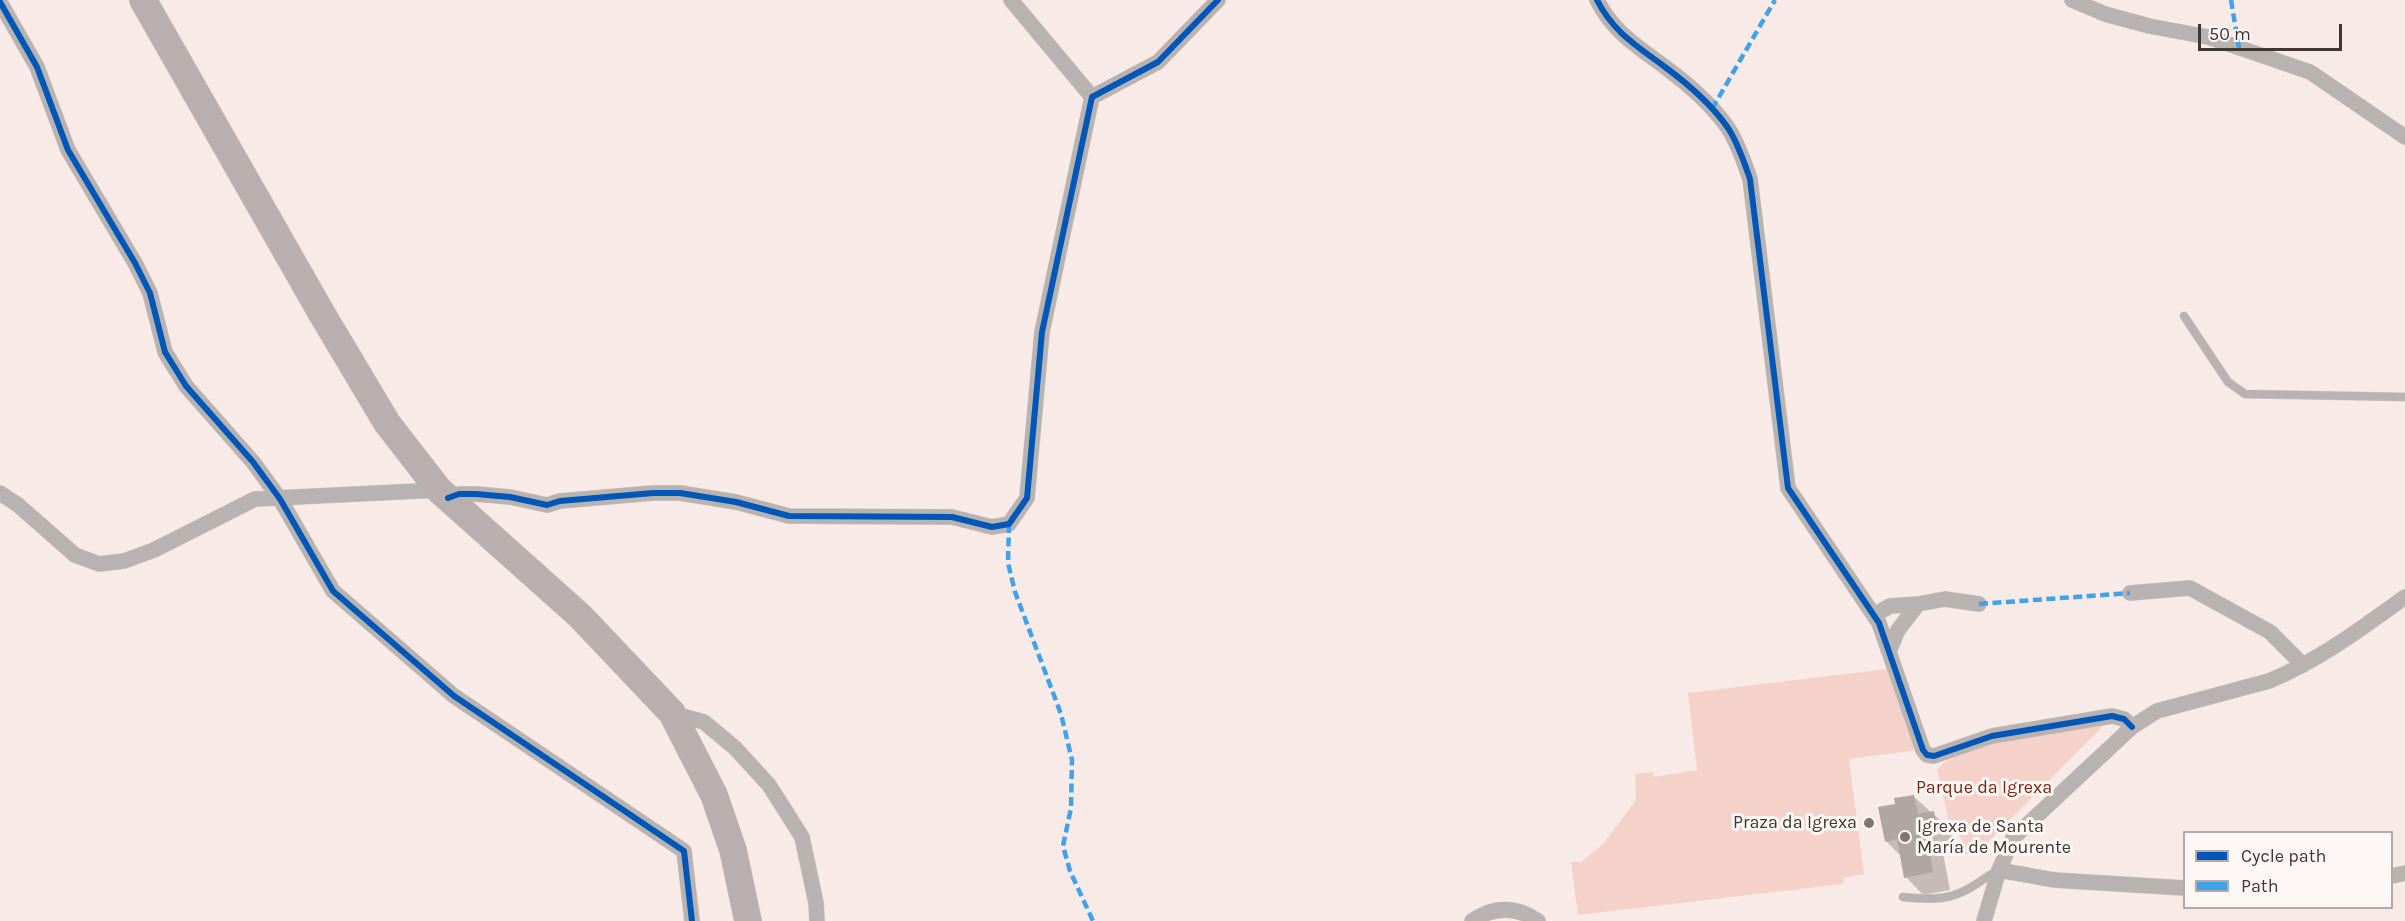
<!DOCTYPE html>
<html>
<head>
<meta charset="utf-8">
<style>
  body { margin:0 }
  #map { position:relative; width:2405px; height:921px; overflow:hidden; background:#f8eae6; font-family:Karla,sans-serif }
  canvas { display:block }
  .legend { position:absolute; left:2183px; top:831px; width:210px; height:78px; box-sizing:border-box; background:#fdf8f6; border:2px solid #b1aaa8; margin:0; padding:8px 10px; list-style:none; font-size:18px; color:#403634 }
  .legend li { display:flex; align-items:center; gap:12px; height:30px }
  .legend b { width:30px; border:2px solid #b1aaa8 }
  .scale { position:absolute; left:2198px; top:24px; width:144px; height:27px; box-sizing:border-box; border:3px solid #403634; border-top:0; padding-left:8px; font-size:18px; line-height:21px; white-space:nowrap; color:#403634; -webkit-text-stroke:4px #fdf8f6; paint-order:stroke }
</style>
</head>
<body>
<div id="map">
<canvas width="2405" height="921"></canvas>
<ul class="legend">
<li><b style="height:8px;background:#0057b8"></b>Cycle path</li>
<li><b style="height:8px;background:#3fa3eb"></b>Path</li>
</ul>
<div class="scale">50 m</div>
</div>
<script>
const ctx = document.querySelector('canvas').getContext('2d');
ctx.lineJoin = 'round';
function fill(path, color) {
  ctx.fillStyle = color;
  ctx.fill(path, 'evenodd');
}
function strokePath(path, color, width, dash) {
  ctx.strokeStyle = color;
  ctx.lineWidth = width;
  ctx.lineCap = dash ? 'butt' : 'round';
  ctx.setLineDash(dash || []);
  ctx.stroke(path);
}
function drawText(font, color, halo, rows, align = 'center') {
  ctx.font = font + ' Karla,sans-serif';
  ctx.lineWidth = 6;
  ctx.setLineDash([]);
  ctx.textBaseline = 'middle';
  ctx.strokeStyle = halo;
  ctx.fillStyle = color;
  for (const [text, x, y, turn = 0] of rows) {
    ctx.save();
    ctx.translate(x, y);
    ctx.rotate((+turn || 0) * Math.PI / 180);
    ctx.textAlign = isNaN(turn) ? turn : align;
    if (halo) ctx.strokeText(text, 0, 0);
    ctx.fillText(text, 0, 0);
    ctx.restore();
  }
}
const green = new Path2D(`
  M1886,669L1917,750L1849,759L1864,874L1844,878L1843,884L1578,915L1571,862H1581L1603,844L1636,800L1635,774L1653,772L1654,777L1697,770L1688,693Z
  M2108,721L1981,849L1965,855L1961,838L1956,831L1952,835L1937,770L1943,763L1997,737Z`);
const shadow = new Path2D(`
  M1913,796L1951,830L1955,851L1943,853L1950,890L1923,895L1906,877L1902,857L1886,841L1897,805Z`);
const building = new Path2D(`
  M1914,795L1918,814L1934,811L1938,833L1927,836L1933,872L1904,878L1897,839L1885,842L1878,807L1895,804L1894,798Z`);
const lane = new Path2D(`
  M2184,316L2228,382L2245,394L2405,397
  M1903,897C1924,899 1945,901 1964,891C1976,886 1985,877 1997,871`);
const street = new Path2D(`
  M1011,0L1092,97
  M1597,0C1613,32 1637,46 1665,67C1688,84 1712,105 1728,128C1738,143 1744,162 1750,179L1788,488L1879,623L1923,750L1927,755L1934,756L1992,736L2112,716L2124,719L2132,727
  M2072,0L2105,14L2149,26L2208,37L2310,72L2405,137
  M0,2L37,67L68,150L135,263L150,293L165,352L186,386L253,462L280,499L333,591L454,696L684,851L692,921
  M0,493L18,505L75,555L99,564L124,561L154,550L255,499L439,490
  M448,498L459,494H476L510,497L547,505L560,501L653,493H680L736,502L789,516L952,517L992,527L1009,524L1027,498L1042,332L1092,97L1158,62L1218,0
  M2130,593L2190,588L2270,632L2303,665
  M1874,615L1890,606L1918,604
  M1889,651L1898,630L1918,604L1945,599L1979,604
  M672,713L704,722L735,748L769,785L802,837L816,903L817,921
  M1999,870L2054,880L2184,888
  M2392,876L2405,873
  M1472,921C1494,906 1516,906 1538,921
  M1984,921L1999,870L2013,838L2132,727L2157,711L2269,681C2318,661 2362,628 2405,597`);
const highway = new Path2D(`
  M143,0L322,314L387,423L439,490L580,616L672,713L714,795L733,850L748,921`);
const quiet = new Path2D(`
  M2231,0L2239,48
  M1712,109L1775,0
  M1009,524L1008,563L1015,592L1061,714L1072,760L1071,808L1063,846L1070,871L1093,921
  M1979,604L2130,593`);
const cycleway = new Path2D(`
  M1597,0C1613,32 1637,46 1665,67C1688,84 1712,105 1728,128C1738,143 1744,162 1750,179L1788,488L1879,623L1923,750L1927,755L1934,756L1992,736L2112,716L2124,719L2132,727
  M0,2L37,67L68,150L135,263L150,293L165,352L186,386L253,462L280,499L333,591L454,696L684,851L692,921
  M448,498L459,494H476L510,497L547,505L560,501L653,493H680L736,502L789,516L952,517L992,527L1009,524L1027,498L1042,332L1092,97L1158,62L1218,0`);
const markers = [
  [1869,823,6,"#807572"],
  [1905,837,6,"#807572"]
];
const parkNames = [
  ["Parque da Igrexa",1984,788]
];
const poiNames = [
  ["Praza da Igrexa",1857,823],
  ["Igrexa de Santa",1917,827,"left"],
  ["María de Mourente",1917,848,"left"]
];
fill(green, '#f5d2c9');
fill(shadow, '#0003');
fill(building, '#b0a6a3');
strokePath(lane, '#d2c7c4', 9);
strokePath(street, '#d2c7c4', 16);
strokePath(highway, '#d2c7c4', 28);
strokePath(lane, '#b8b3b1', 8);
strokePath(street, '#b8b3b1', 15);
strokePath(highway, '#b8afae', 27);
strokePath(quiet, '#3fa3eb', 4.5, [9, 4.5]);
strokePath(cycleway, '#0057b8', 6);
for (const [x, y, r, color] of markers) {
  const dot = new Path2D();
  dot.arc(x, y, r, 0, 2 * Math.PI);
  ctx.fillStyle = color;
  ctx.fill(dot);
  strokePath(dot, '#fdf8f6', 2);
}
drawText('18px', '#80230c', '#fdf8f6', parkNames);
drawText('18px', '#403634', '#fdf8f6', poiNames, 'right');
</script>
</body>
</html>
